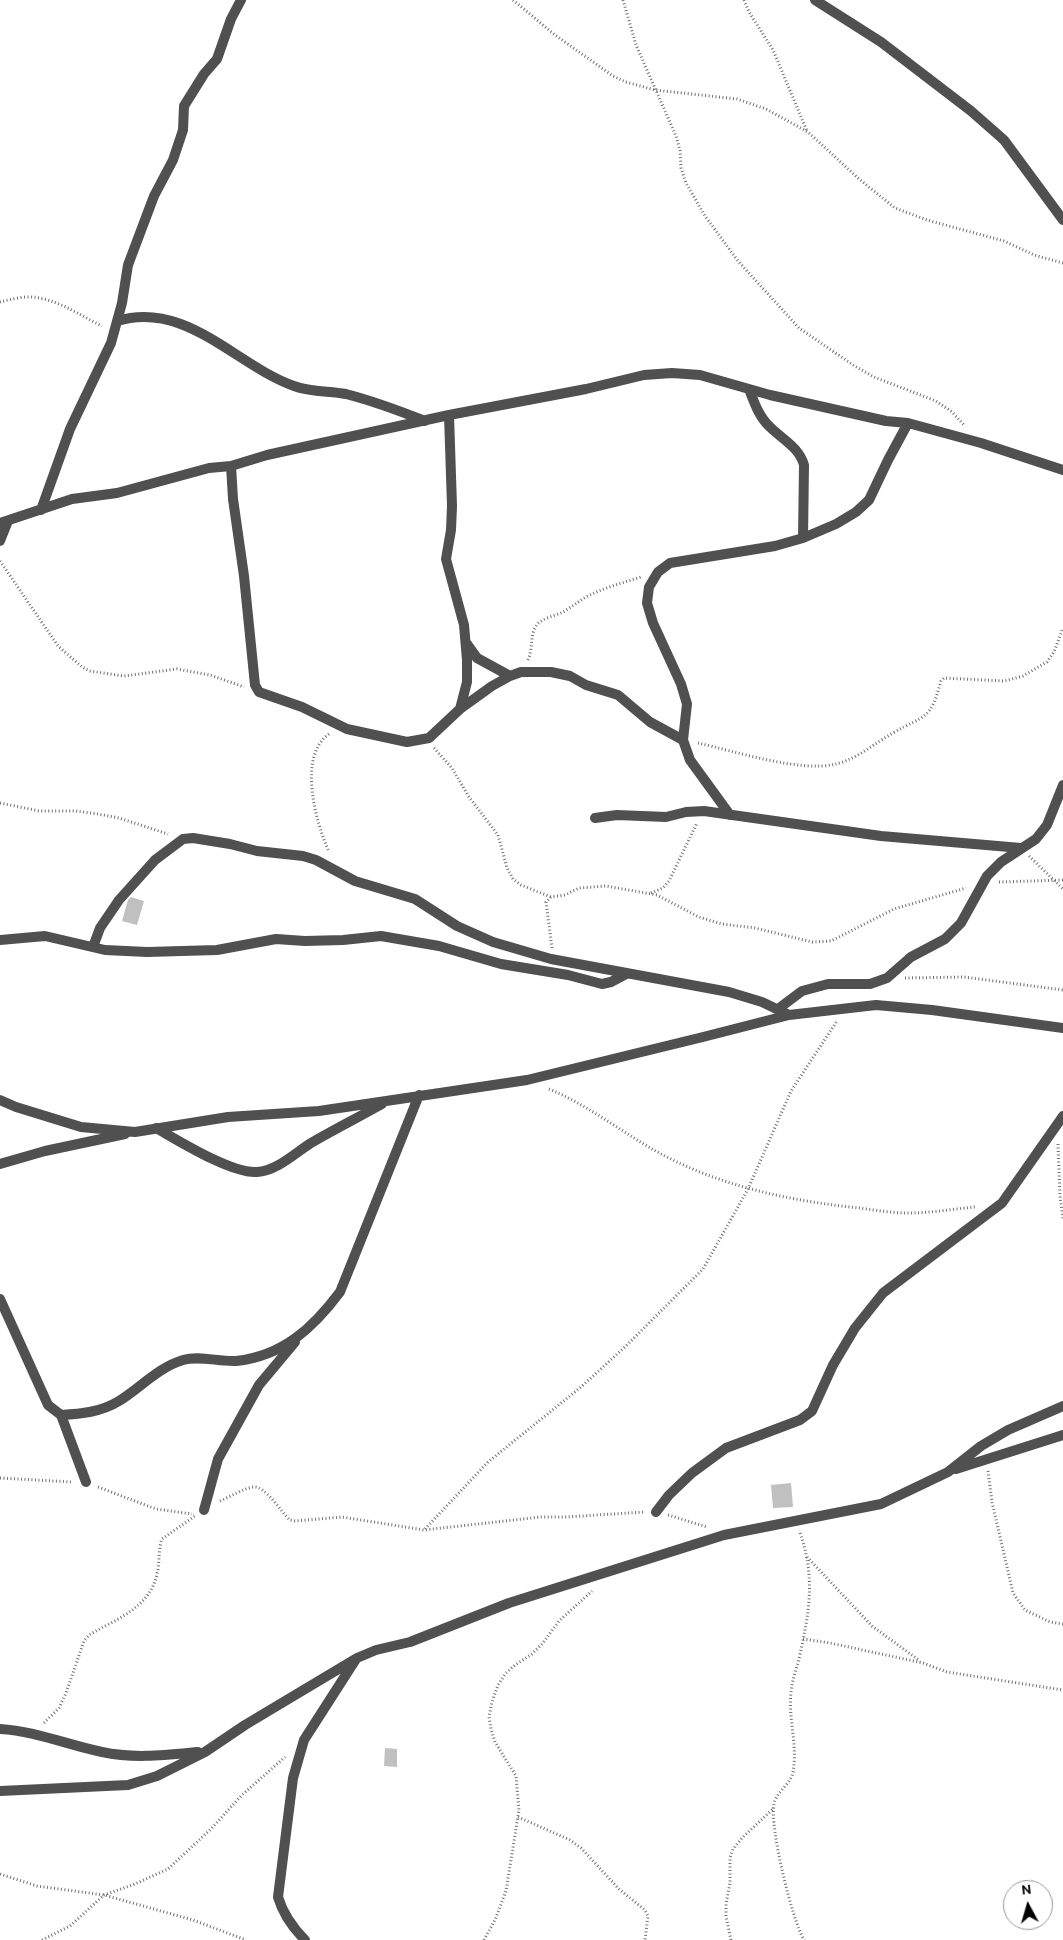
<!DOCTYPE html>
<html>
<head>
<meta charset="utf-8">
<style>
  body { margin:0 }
  #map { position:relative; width:1063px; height:1940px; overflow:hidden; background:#fff; font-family:Overpass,sans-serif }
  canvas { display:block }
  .north { position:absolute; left:1003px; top:1880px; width:50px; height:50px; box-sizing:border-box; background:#fff; border:1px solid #999; border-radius:50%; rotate:354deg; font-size:14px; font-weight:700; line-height:20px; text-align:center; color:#000 }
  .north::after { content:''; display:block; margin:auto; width:18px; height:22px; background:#000; clip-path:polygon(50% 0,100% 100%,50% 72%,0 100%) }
</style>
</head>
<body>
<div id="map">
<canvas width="1063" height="1940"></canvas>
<div class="north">N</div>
</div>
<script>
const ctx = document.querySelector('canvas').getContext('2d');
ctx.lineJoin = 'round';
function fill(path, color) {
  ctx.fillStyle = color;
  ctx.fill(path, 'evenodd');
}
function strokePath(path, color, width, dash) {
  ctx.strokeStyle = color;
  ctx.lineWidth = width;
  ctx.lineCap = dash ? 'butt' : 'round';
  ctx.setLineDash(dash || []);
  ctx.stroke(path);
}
const building = new Path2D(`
  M131,897L144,901L137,925L122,921L128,900Z
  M791,1483L793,1507L773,1508L771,1485Z
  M385,1748L397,1749V1767L384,1766Z`);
const path = new Path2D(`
  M513,0L555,35L613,76L626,82L655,90L737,99L766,109L808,132L859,179L895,208L927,220L1004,241L1034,255L1063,263
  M623,0L636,45L676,136L680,150L681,168L686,183L705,216L738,261L799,328L853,365L874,377L936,401L952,412L964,425
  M744,0L749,12L773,50L807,131
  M0,302C12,299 27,295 39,298C62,302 81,316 102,326
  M0,561L58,646L82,667L90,671L124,676L177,669L210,675L244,687
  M528,660C533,649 530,635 536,626C541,618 555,616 563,612C571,607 578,602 586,597C603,588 622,583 641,577
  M329,734C297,756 316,823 329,852
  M698,743C734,751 801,773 836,764C857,759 875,743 893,733C926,714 930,721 941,681L944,678L1004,681L1023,676L1047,662L1054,652L1063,628
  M434,748L452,768L469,797L498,835L507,868L513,879L521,885L551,897
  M0,803L39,811H76L98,814L119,818L168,834
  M1029,856L1063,889
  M999,882L1063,880
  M651,893L663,888L669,881L697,823
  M552,948L546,902L551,897L565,895L579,888L606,886L657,895L699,917L722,924L755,928L812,942L831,941L894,909L966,888
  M905,978L964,977L1063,990
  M549,1089C590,1106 624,1134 663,1155C724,1187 791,1201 859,1208C875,1210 891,1213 908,1213C930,1213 953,1209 975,1207
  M1058,1144L1060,1196L1063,1219
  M988,1471L992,1502L1013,1593L1025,1610L1050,1622L1063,1624
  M0,1478L72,1482
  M98,1487L156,1509L192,1514
  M220,1501C230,1497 242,1489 253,1487C265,1485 281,1512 290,1520L295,1521L342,1517L424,1530L541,1517H566L645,1512
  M668,1515L707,1527
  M425,1529L488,1462L581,1387L626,1346L703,1269L748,1189L791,1091L837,1021
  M800,1533C816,1578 809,1614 799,1659C796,1670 792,1681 791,1692C788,1719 798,1745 793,1772C791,1784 776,1792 774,1804C769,1825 792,1920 804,1940
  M807,1557L872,1626L920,1661
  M803,1639L830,1643L923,1663L947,1672L1063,1690
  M44,1723L59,1708L66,1693L84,1641L89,1635C116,1619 150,1608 157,1574C160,1563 158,1549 162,1539L195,1516
  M518,1817L570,1840L581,1848L619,1889L645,1910L648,1916L645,1940
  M0,1874L37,1886L104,1895L193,1920L246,1940
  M42,1940L70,1926L104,1895L135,1884L168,1869L211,1829L242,1795L285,1757
  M484,1940L495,1920L506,1891L519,1810L516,1776L495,1742L491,1729L489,1717L492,1702L498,1685L506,1673L515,1665L532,1654L543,1643L559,1621L592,1591
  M731,1940L726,1916V1904L730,1883V1858L733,1849L742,1838L773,1809`);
const street = new Path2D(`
  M815,0L881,42L971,111L1004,140L1063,220
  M117,321C186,300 235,365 294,386C310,392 329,391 346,394C373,401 400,411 425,421
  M749,389C754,402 759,417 770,427C782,439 799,447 804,465L803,538
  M231,466L233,499L244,576L255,685L259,692L302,707L347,729L407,742L429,738L460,709L467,682V660L464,625L446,559L451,530L452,506L449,415
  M41,510L70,429L111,343L122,303L128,265L154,196L173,160L183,130L184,106L204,74L217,59L231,19L241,0
  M0,523L72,499L117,493L209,468L231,466L267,455L449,415L586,389L644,375L672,373L700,375L770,395L886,421L908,423L981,443L1063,470
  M0,541L8,521
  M467,644L477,658L510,676
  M460,709L492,686L510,676L521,672H551L570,676L586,685L618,695L650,722L683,740
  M730,815L690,760L683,740L687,704L681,684L653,623L647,603L649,587L658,572L670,563L775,546L803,538L836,524L856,512L869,500L888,460L908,423
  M595,818L617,815L666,817L686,812L704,811L881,836L1021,848
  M0,940L45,936L105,950L147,952L217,950L276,939L305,941L343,940L381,936L439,946L501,964L568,975L602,984L611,982L626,974
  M93,947L100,928L119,900L155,860L183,839L193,838L230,844L257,851L303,856L316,860L355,881L415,899L457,926L493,942L551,959L729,992L762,1002L789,1015
  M778,1009L802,991L828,984H870L887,978L911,957L945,939L961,923L987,876L1001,862L1036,839L1047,825L1063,785
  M0,1100L16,1107L81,1127L135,1132L228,1117L319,1111L527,1080L703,1037L789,1015L876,1005L932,1010L1063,1028
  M156,1128C179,1141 232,1174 257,1172C277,1171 295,1153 311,1143C335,1129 359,1117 382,1104
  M0,1164L45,1151L125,1134
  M0,1299L48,1405L61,1415L86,1482
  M61,1415C81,1414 101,1412 119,1401C140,1388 159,1367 183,1360C199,1355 219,1362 236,1361C283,1356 313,1328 340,1292L419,1095
  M956,1469L1063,1435
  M204,1510L218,1459L259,1385L295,1342
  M656,1512L669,1495L692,1473L726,1448L800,1420L812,1411L833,1365L855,1328L883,1293L1002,1203L1063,1116
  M0,1729C35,1731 68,1745 102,1752C134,1759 166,1755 198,1752
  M0,1791L128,1785L157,1776L205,1752L245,1725L357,1658L376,1650L410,1642L509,1603L724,1535L881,1504L948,1472L981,1446L1008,1430L1063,1406
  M305,1940C293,1928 283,1914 278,1897L293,1778L304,1740L356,1659`);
fill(building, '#c0c0c0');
strokePath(path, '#727272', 3, [1, 2.5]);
strokePath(street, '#505050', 10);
</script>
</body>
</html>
